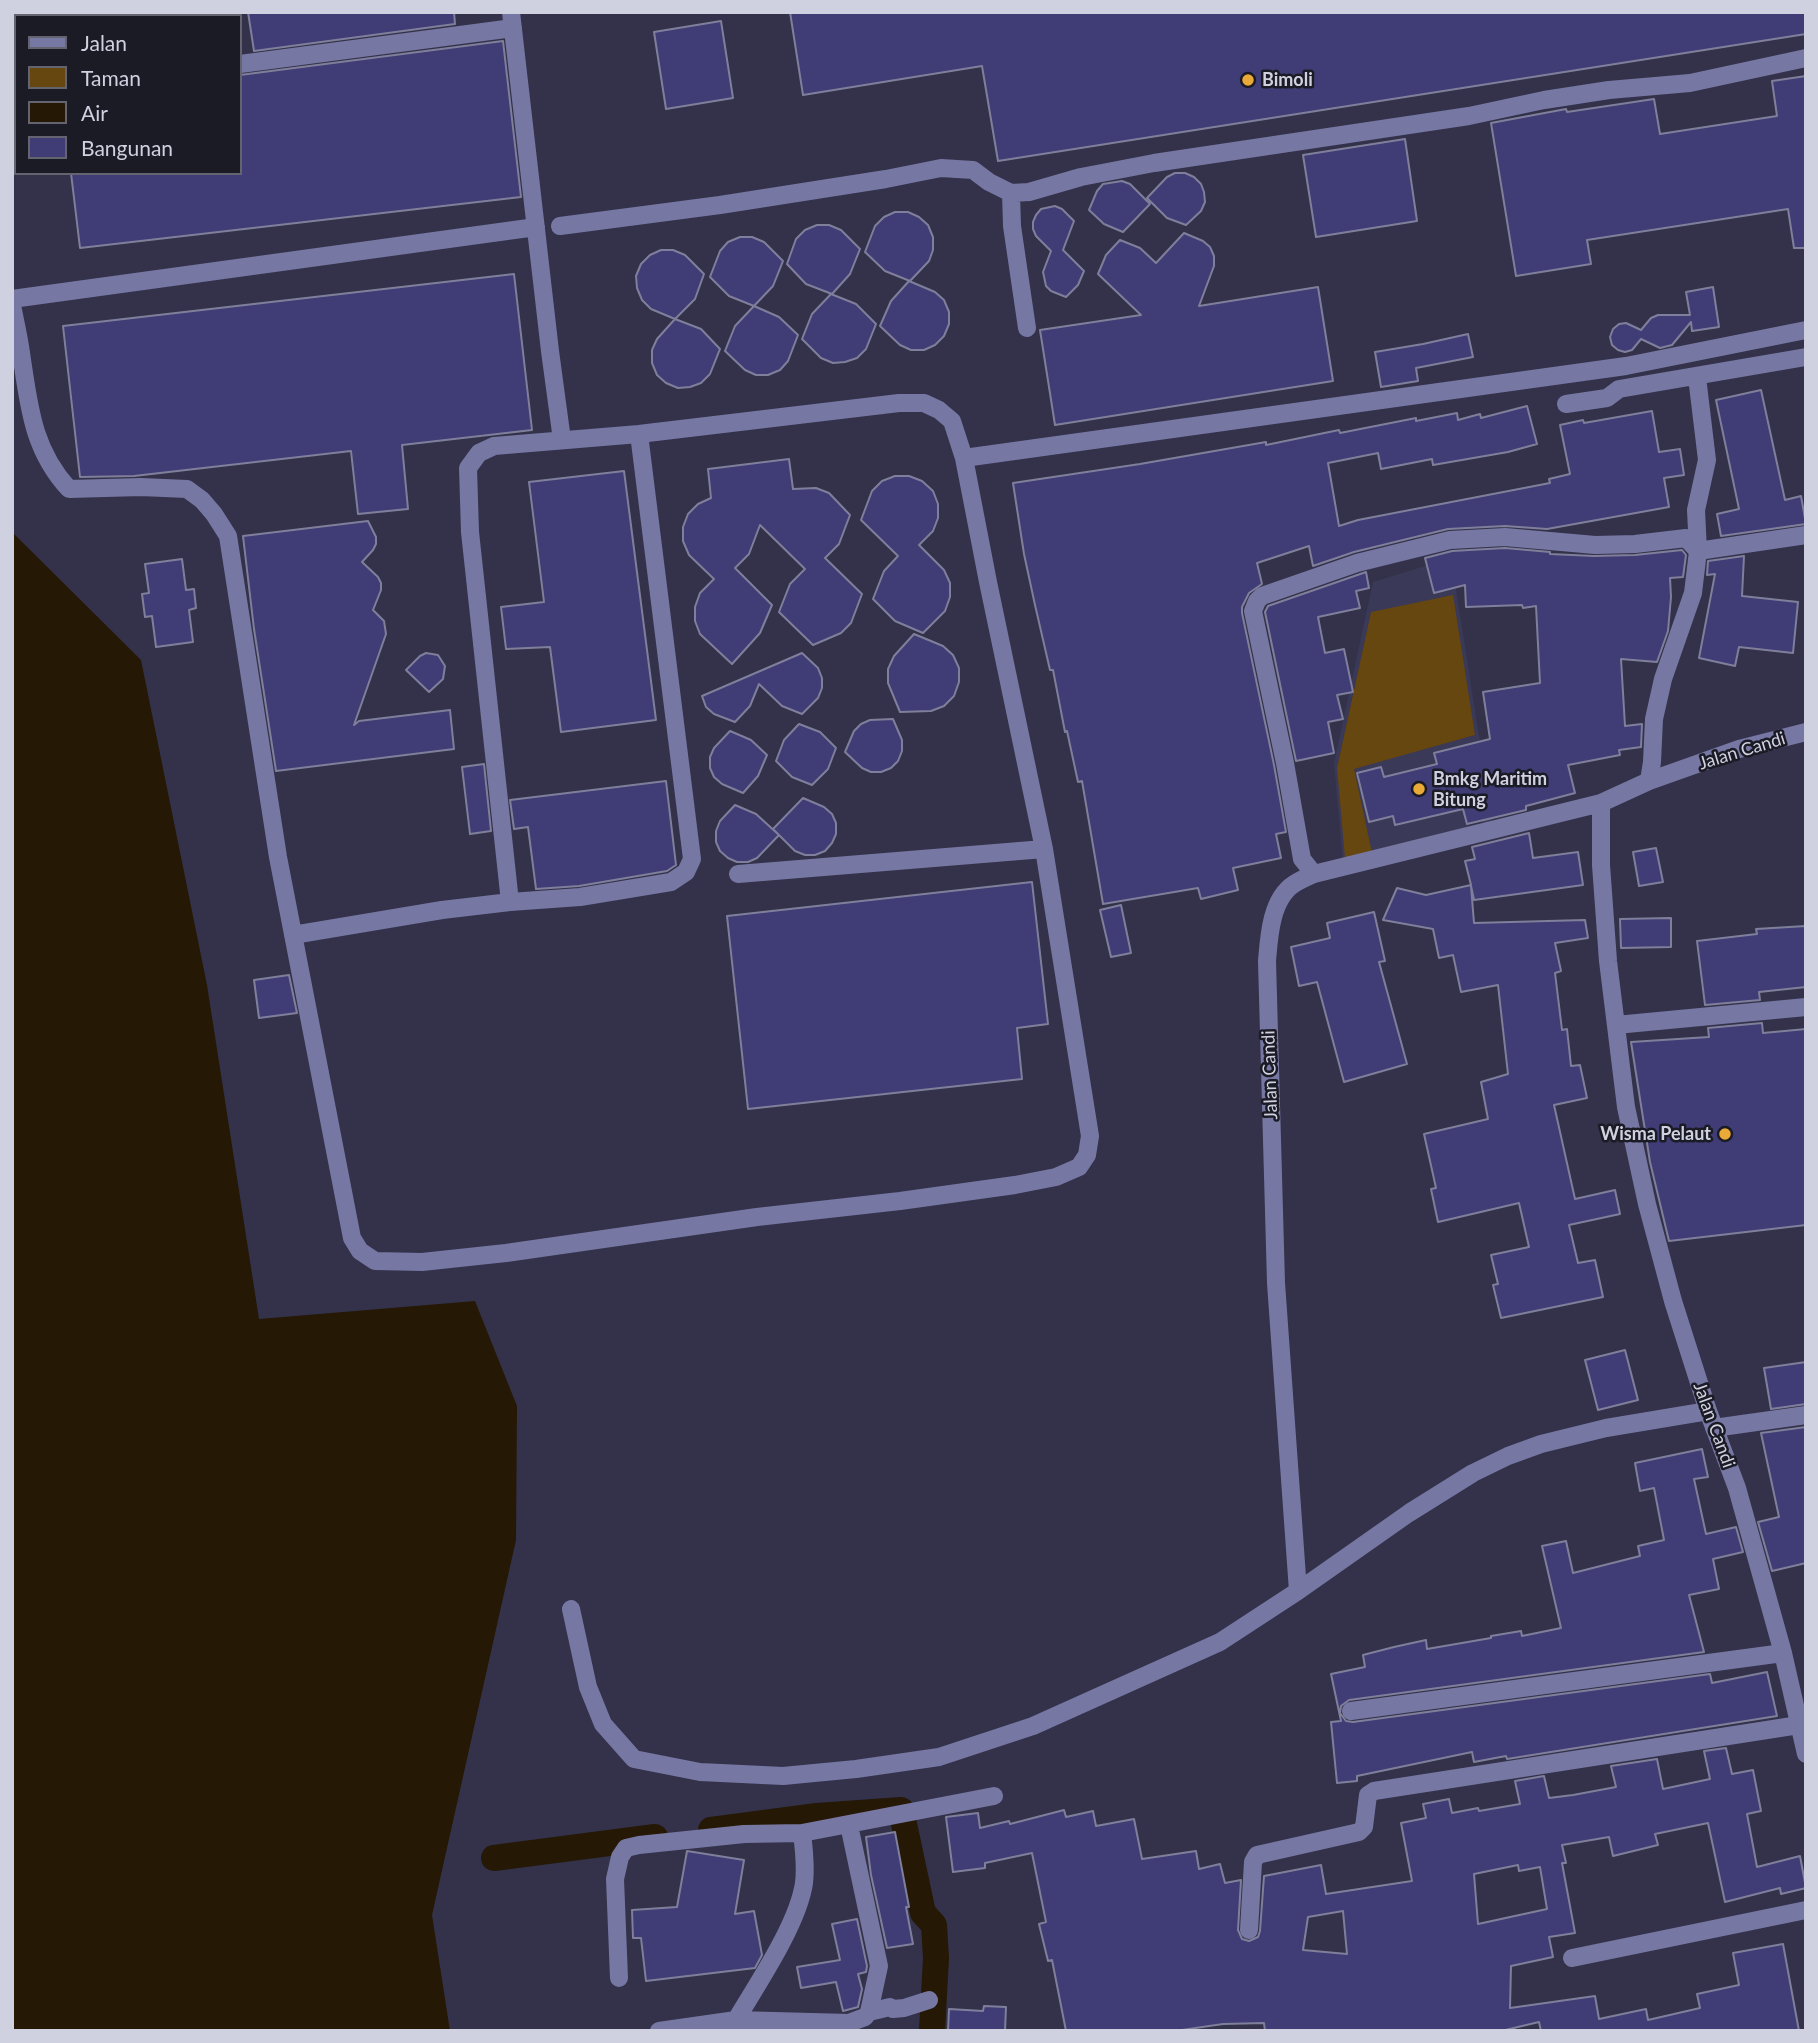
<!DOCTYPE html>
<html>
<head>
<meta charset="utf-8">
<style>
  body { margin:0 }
  #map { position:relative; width:1818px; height:2043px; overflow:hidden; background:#33324a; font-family:Lato,sans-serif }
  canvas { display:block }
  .frame { position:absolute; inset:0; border:14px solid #d0d1e0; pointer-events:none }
  .legend { position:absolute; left:14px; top:14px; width:228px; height:161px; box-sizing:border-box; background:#1b1b26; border:2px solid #636470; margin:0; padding:9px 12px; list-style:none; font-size:21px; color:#d0d1e0 }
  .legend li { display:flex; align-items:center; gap:14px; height:35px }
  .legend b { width:35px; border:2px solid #636470 }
</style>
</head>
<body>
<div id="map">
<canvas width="1818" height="2043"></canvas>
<div class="frame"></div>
<ul class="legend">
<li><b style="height:9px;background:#7777a4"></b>Jalan</li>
<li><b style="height:19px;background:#664710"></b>Taman</li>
<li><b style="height:19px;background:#251805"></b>Air</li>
<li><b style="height:19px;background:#403c75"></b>Bangunan</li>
</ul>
</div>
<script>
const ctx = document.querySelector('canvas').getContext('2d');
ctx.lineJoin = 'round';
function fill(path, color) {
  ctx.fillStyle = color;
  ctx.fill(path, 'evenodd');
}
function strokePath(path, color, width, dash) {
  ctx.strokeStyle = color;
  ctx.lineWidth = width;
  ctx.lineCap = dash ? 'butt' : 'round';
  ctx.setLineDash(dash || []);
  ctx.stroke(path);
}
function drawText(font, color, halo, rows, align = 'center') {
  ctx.font = font + ' Lato,sans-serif';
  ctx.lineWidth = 5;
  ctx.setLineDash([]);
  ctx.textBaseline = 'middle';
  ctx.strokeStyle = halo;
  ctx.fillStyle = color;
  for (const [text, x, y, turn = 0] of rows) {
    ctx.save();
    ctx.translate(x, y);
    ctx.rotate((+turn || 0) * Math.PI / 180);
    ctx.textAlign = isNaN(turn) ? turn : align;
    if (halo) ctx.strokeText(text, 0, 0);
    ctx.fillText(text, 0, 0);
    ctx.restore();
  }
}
const built = new Path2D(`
  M1451,558L1493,825L1343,861L1334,763L1373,582ZM1371,612L1475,735L1354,768H1337ZM1434,754L1460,810L1395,825L1393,816L1369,822L1357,774L1381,767L1384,777L1437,764ZM1477,798L1483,823L1468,827L1461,802Z`);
const green = new Path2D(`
  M1453,595L1475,735L1354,769L1372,853L1345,858L1337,768L1371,612Z`);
const water = new Path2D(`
  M12,532L141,660L207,985L259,1319L475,1301L517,1406L516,1540L432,1915L450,2031H12Z`);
const canal = new Path2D(`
  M711,1830L817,1816L901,1810L923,1913L934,1925L936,1958L932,2031
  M494,1858L655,1837`);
const building = new Path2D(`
  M248,12H454L455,24L254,51Z
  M790,12H1806V34L998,161L982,66L803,95Z
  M721,21L733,98L666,109L654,32Z
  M503,41L521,197L80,248L71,173H240V75Z
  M1806,76V248H1794L1788,209L1587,240L1591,264L1516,276L1491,123L1566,109L1567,112L1654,99L1660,134L1777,116L1772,81Z
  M1405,139L1417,221L1316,237L1303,155Z
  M1175,173H1185L1194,177L1201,184L1204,192L1205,202L1201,211L1186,225L1167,218L1147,198L1167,177Z
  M1122,181L1130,184L1150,204L1123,232L1104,224L1089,210L1097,191L1103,184Z
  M1055,206L1062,209L1074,221L1063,250L1084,271L1078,285L1066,297L1051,291L1046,286L1043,272L1051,251L1036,236L1033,229V222L1036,215L1041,209Z
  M895,212H908L919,217L928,225L933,237V250L929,261L910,281L885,271L865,252L875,226L884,217Z
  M817,225H829L841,230L860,249L850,274L832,294L806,284L787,264L796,239L805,230Z
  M1184,233L1203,241L1210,247L1214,256V266L1199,306L1318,287L1333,381L1055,425L1040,330L1141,315L1098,274L1106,255L1120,240L1140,248L1156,263Z
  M740,237H752L764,242L783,261L773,286L754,306L729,296L710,277L720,251L728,242Z
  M661,250H673L685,255L704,274L695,299L675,319L651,309L642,300L637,288L636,276L641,264L650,255Z
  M514,274L532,430L402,445L408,509L358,514L351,451L134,476L80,477L63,326Z
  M909,281L935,292L944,300L949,312V324L944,336L935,345L924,350H911L900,345L880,326L891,301Z
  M1713,287L1719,327L1692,331L1691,322L1672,345L1660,348L1641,339L1632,350L1625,352L1618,350L1612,345L1610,337L1613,329L1619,324L1626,323L1641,330L1651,318L1658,315H1690L1686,292Z
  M831,294L856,304L876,324L866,349L857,358L845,362L833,363L821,358L802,339L812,314Z
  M754,306L779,317L798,335L788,361L780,370L768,375H756L745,370L725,351L735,326Z
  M675,319L701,329L720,349L710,374L701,383L690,387L678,388L666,383L657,375L652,363V350L657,339Z
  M1468,334L1473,357L1416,368L1418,381L1381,387L1375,352L1423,344Z
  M1761,390L1785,500L1801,496L1806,524L1721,536L1717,514L1739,509L1716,400Z
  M1527,406L1537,444L1508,452L1433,465L1432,459L1381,469L1378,453L1328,463L1339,526L1358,520L1550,483L1549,479L1570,474L1560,425L1583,420L1584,423L1652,411L1659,452L1680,449L1684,475L1664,478L1669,507L1547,529L1505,526L1448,529L1354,552L1313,566L1309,546L1257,563L1262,584L1249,593L1242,607V613L1274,765L1286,832L1276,834L1281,858L1233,868L1238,890L1201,899L1198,888L1103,904L1082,781L1078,782L1067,731L1065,732L1053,670H1050L1035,605L1024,554L1013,483L1140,464L1266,442V445L1339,430L1340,433L1416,418V421L1457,413L1458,420L1480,414L1481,418Z
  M789,459L793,489L816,488L829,493L850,515L839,544L825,558L862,594L851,623L841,633L813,645L779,612L790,584L805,569L760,525L749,554L735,568L772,605L760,633L732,664L700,634L695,621V607L700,593L714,579L689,555L683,541V527L688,514L698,504L711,498L708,469Z
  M624,471L656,720L561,732L550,647L506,649L501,607L544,602L529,482Z
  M895,476H909L922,481L933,491L938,504V518L933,531L919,545L944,570L950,583V597L945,611L923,633L895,621L873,599L884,571L898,556L861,520L872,491L882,481Z
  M368,521L376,537V544L373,550L362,562L378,577L381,583V590L373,610L384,621L386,634L354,725L359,721L450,710L454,749L276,771L254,629L243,536Z
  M1505,548L1550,552V554L1594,556L1635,555L1682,550L1686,555L1683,577L1670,578L1671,597L1668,631L1657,662L1621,659L1625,726L1642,724L1641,747L1619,750L1620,755L1568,765L1575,793L1526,806V810L1467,824L1463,809L1395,825L1393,816L1369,822L1357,773L1381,767L1384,777L1437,764L1434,753L1490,739L1483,692L1540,683L1536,606L1523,608L1522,605L1466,607L1465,585L1434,593L1425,558L1452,551Z
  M1744,556L1742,596L1798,602L1793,653L1739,647L1735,666L1699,658L1715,574L1707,575L1708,561Z
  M182,559L186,590L194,589L196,608L189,610L193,642L156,647L152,616L145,617L142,594L149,593L145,564Z
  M1366,572L1369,588L1356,591L1360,608L1318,617L1325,653L1344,649L1353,692L1337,695L1343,719L1328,722L1334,753L1296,761L1265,612L1268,606Z
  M914,634L943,646L953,655L959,668V682L954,696L944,706L931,711L900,712L888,683V669L894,656Z
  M426,653L438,655L445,666L443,679L429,692L406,670L420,656Z
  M802,653L818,668L822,678V688L818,698L802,714L782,706L759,684L750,706L735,722L714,714L706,707L702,696Z
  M893,719L902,740V751L898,761L891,768L881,772H871L862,768L845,752L854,731L861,724L870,720Z
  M799,724L820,732L836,748L828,769L812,785L792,777L776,761L784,740Z
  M730,731L751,740L767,755L758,776L743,793L722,784L714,777L710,768V757L714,748Z
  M484,764L491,831L470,834L462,767Z
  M666,781L676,865L667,871L579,886L536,889L528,827L514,829L510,800Z
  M803,798L824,807L832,814L836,823V834L832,843L825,851L815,855H805L795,851L773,829Z
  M735,805L756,814L779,835L757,858L748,862H737L728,858L720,851L716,842V831L720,821Z
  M1529,833L1533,858L1578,852L1583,885L1474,900L1471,886L1474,923L1585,920L1588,938L1555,943L1561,971L1555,973L1562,1030L1567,1029L1571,1066L1580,1065L1587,1098L1554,1105L1575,1199L1615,1190L1620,1214L1569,1225L1578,1263L1595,1260L1603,1297L1501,1318L1493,1285L1498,1284L1491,1255L1529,1247L1519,1203L1438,1222L1431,1189L1436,1188L1424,1134L1488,1119L1481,1082L1508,1074L1498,985L1461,992L1453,955L1439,958L1433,929L1383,920L1397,888L1426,895L1471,885L1465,861L1475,859L1472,847Z
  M1656,848L1663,882L1639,886L1633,852Z
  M1032,882L1048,1024L1017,1028L1022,1079L748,1109L727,916Z
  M1121,905L1131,953L1111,957L1100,910Z
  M1374,912L1385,961L1379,962L1407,1064L1344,1082L1317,982L1299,986L1291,947L1330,938L1327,923Z
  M1671,918V947L1621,948L1620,919Z
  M1806,926V987L1759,992L1760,1000L1705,1005L1697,941L1757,934L1756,929Z
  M289,975L297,1013L259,1018L254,980Z
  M1762,1023L1763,1033L1806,1029V1225L1669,1241L1650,1162L1631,1042L1709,1037L1708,1028Z
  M1625,1350L1638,1400L1598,1410L1585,1360Z
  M1806,1362V1404L1771,1409L1764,1368Z
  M1806,1427V1563L1772,1571L1758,1522L1779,1517L1761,1433Z
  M1702,1449L1708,1477L1694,1479L1706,1534L1736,1527L1743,1552L1713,1559L1719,1589L1689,1595L1704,1652L1349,1700L1341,1706L1340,1713L1346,1721L1353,1722L1710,1674L1712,1683L1767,1672L1777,1716L1507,1759L1506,1756L1474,1762L1472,1752L1357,1776V1781L1337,1783L1331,1722L1341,1721L1331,1674L1365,1667L1363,1655L1394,1647L1426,1640L1427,1649L1491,1638V1636L1521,1631L1522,1636L1561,1628L1542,1546L1566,1541L1573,1573L1640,1556L1638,1546L1664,1540L1654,1488L1640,1491L1635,1463Z
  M1726,1748L1732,1774L1753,1770L1761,1811L1747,1814L1757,1867L1800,1856L1806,1888L1781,1894L1780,1888L1725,1902L1708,1823L1655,1834L1658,1845L1613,1856L1609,1837L1562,1845L1566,1863H1562L1575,1933L1549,1937L1553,1957L1511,1966L1510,2008L1595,1996L1599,2019L1646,2009L1648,2020L1700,2008L1697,1994L1739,1985L1733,1953L1783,1944L1799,2031H1541L1539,2022L1501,2031H1265L1264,2023L1223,2024L1175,2031H1066L1052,1960L1048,1961L1039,1924L1046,1922L1032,1853L985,1863V1868L953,1872L946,1817L978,1813L980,1828L1009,1821L1010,1824L1064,1810L1066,1817L1093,1811L1096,1826L1134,1819L1142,1859L1196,1851L1199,1869L1220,1864L1225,1883L1241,1880L1238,1930L1242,1939L1249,1941L1258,1937L1260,1931L1264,1876L1321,1865L1326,1894L1412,1881L1401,1823L1426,1818L1423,1804L1449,1799L1452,1813L1478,1808L1479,1811L1520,1804L1515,1781L1544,1776L1549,1798L1573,1795L1616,1787L1611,1766L1657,1759L1663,1789L1710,1779L1704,1751ZM1518,1865L1519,1871L1540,1867L1547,1909L1478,1924L1474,1874ZM1343,1911L1347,1954L1303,1950L1308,1917Z
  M895,1832L909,1907H906L913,1944L887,1948L871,1875L866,1837Z
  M687,1851L744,1860L735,1914L754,1911L762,1955L755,1968L646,1981L641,1938H633L632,1910L677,1907Z
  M857,1919L867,1966L866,1972L858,1974L862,1989L858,2007L843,2011L836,1982L801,1988L797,1967L840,1960L832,1924Z
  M984,2006L1006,2007L1005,2031H948L949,2009L983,2011Z`);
const minor = new Path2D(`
  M511,12L550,351L562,440
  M240,64L513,28
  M12,111L16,105
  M1011,193L1029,192L1081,177L1154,163L1469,116L1544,100L1609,90L1690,83L1806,58
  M560,226L720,205L886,179L941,168L973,170L989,182L1011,193L1012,226L1027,328
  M12,299L536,227
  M12,305C15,321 19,337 21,353C29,405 32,449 69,489L141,487L187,489L202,500L214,514L228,536L278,857L352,1238L360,1251L375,1261L422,1262L506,1253L757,1217L900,1201L1015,1185L1056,1177L1079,1167L1087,1155L1090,1136L1044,849L988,582L964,458L952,421L939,410L924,403H899L639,434L494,446L479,453L468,468L470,532L510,902L442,910L293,935
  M1566,404L1607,398L1619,389L1806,357
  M964,458L1626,366L1806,330
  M1649,781L1652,762L1654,719L1663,679L1693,593L1698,551L1696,510L1707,460L1697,377
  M1601,803V865L1608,961L1626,1107L1647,1204L1673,1301L1708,1411L1737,1488L1783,1653L1806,1754
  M738,874L1044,849
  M1314,874L1302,859L1285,763L1253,611L1257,601L1262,596L1357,563L1450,540L1505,537L1595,545L1635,544L1686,538L1698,551L1806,535
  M510,902L580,897L671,882L686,872L692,859L639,434
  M1616,1025L1806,1007
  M1714,1428L1806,1415
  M1298,1591L1276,1283L1267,961C1269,936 1271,899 1294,884C1300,880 1307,877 1314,874L1601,803L1649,781L1739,749L1806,732
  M571,1609L588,1687L603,1724L634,1759L700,1772L783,1776L856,1769L939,1757L1033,1726L1220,1642L1298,1591L1409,1513L1473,1473L1508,1456L1541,1444L1606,1428L1708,1411
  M1351,1711L1783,1653
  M1249,1930L1253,1862L1257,1855L1359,1832L1364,1827L1368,1795L1374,1791L1799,1725
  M1572,1958L1806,1910
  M619,1978L615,1879L620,1857L626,1848L639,1845L744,1834L802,1833
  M869,2012L890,2007L893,2009L904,2008L929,2000
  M659,2031L736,2020L849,2023L865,2017L869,2012L879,1966L849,1825
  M738,2031L736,2020C758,1983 798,1924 804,1883C806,1867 804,1849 802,1833L994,1796`);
const markers = [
  [1248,80,7,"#eaaa38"],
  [1419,789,7,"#eaaa38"],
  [1725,1134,7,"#eaaa38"]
];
const poiNames = [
  ["Bimoli",1262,80],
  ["Bmkg Maritim",1433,779],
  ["Bitung",1433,800],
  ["Wisma Pelaut",1711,1134,"right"]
];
const streetNames = [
  ["Jalan Candi",1742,751,-17],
  ["Jalan Candi",1270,1075,-92],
  ["Jalan Candi",1714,1425,70]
];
fill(built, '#3a3958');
fill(green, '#664710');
fill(water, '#251805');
strokePath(canal, '#251805', 26);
fill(building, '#403c75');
strokePath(building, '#7f7f9b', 2);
strokePath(minor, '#7777a4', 18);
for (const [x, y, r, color] of markers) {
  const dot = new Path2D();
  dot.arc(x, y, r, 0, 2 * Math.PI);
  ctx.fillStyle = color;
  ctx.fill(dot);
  strokePath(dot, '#1b1b26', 2.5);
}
drawText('bold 18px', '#d0d1e0', '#1b1b26', poiNames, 'left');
drawText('18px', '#d0d1e0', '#1b1b26', streetNames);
</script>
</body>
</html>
